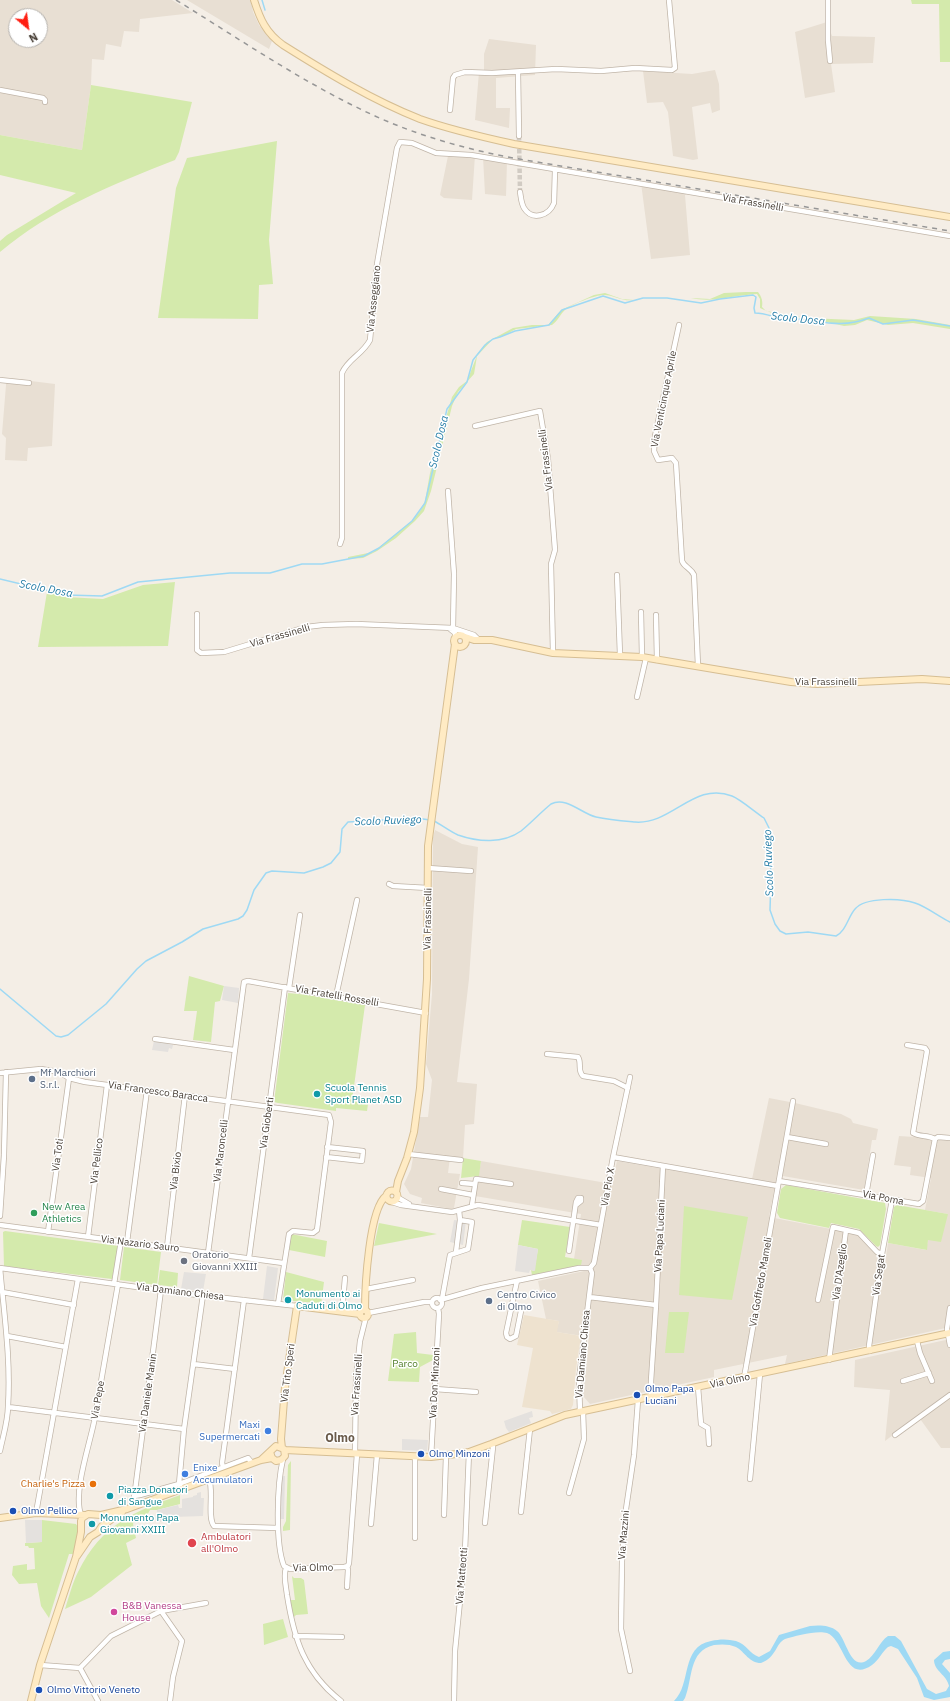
<!DOCTYPE html>
<html>
<head>
<meta charset="utf-8">
<style>
  body { margin:0 }
  #map { position:relative; width:950px; height:1701px; overflow:hidden; background:#f4eee6; font-family:"IBM Plex Sans",sans-serif }
  canvas { display:block }
  .north { position:absolute; left:8px; top:8px; width:40px; height:40px; box-sizing:border-box; background:#fff; border:1px solid #b5b2ae; border-radius:50%; rotate:151deg; font-size:11px; font-weight:700; line-height:16px; text-align:center; color:#473e35 }
  .north::after { content:''; display:block; margin:auto; width:14px; height:18px; background:#ff1e11; clip-path:polygon(50% 0,100% 100%,50% 72%,0 100%) }
</style>
</head>
<body>
<div id="map">
<canvas width="950" height="1701"></canvas>
<div class="north">N</div>
</div>
<script>
const ctx = document.querySelector('canvas').getContext('2d');
ctx.lineJoin = 'round';
function fill(path, color) {
  ctx.fillStyle = color;
  ctx.fill(path, 'evenodd');
}
function strokePath(path, color, width, dash) {
  ctx.strokeStyle = color;
  ctx.lineWidth = width;
  ctx.lineCap = dash ? 'butt' : 'round';
  ctx.setLineDash(dash || []);
  ctx.stroke(path);
}
function drawText(font, color, halo, rows, align = 'center') {
  ctx.font = font + ' "IBM Plex Sans",sans-serif';
  ctx.lineWidth = 3;
  ctx.setLineDash([]);
  ctx.textBaseline = 'middle';
  ctx.strokeStyle = halo;
  ctx.fillStyle = color;
  for (const [text, x, y, turn = 0] of rows) {
    ctx.save();
    ctx.translate(x, y);
    ctx.rotate((+turn || 0) * Math.PI / 180);
    ctx.textAlign = isNaN(turn) ? turn : align;
    if (halo) ctx.strokeText(text, 0, 0);
    ctx.fillText(text, 0, 0);
    ctx.restore();
  }
}
const residential = new Path2D(`
  M0,0H172L193,13L140,19L139,32L124,31L121,47L106,44L104,60L92,59L91,85L82,150L0,135ZM16,16H40V40H16Z
  M187,0H251L253,12L259,25L272,41L269,49Z
  M827,22L832,36L875,37L873,63L831,64L835,92L805,98L795,32Z
  M489,39L536,45L535,75L496,78V108H510L509,128L475,120L479,72L484,73V54Z
  M715,70L719,84L720,110L712,113L710,103L692,107L698,159L693,160L673,156L668,112L663,102L647,103L643,71L692,74Z
  M449,151L475,155L472,200L444,198L440,195Z
  M483,157L507,161L506,196L485,194Z
  M641,183L689,192L685,195L690,255L651,259Z
  M15,379L55,384L52,446L28,448L27,461L5,460L6,438L2,434L6,385V381Z
  M435,830L462,844L478,847L469,979L457,1082L477,1084L474,1124L465,1125L463,1158L450,1157L448,1173L460,1174L454,1208L451,1209L421,1203L422,1198L410,1194L404,1184L411,1169L420,1117H428L432,1080L426,1064L432,994L433,837Z
  M769,1098L795,1103L841,1114L851,1119L853,1123L878,1129L876,1140H872L864,1190L777,1175L769,1217L857,1234L878,1256L886,1257L888,1243L926,1250L928,1240L948,1214L925,1210L931,1178L910,1175L911,1167L894,1165L899,1136L930,1138L932,1141L937,1142L939,1140L950,1141V1327L785,1364L787,1355L714,1370V1377L590,1404L583,1396L582,1386L589,1337L556,1332L559,1321L546,1319L538,1281L584,1271L581,1265V1260L574,1259L581,1214L475,1196L481,1161L612,1184L617,1161L751,1184Z
  M950,1339V1448H941L918,1416L885,1441L890,1390L854,1387L855,1360Z`);
const education = new Path2D(`
  M524,1315L559,1321L557,1332L581,1336L576,1369L573,1405L571,1409L552,1414L550,1411L522,1407L533,1348L517,1345Z`);
const green = new Path2D(`
  M911,0H950V62H940L939,4H912Z
  M91,85L192,102L179,152L175,160C114,184 51,209 0,252V241L7,235L76,193L0,175V135L82,150Z
  M277,141L269,240L273,284L259,285L258,319L158,318L176,188L187,158Z
  M746,292H758C762,297 763,302 762,307L766,311L801,317C787,316 773,315 760,308V299L757,294C735,295 713,303 691,298L710,299L724,293Z
  M605,293L622,299L634,300C623,302 614,295 604,295C595,295 573,304 566,309C560,314 558,321 552,325L516,329L503,336L493,339L477,356L474,374L458,392L452,406L431,491L424,511L415,521L396,538L377,551L363,558L348,559V557L373,552L412,521L420,511L425,501L430,473L452,397L459,387L467,381L478,353L487,342L513,328L532,325H548L561,310L594,295Z
  M870,316L916,319L950,325V329L913,323L888,325L867,320L855,325L844,326L808,318L854,320Z
  M175,582L168,646L38,647L47,592L66,597L103,599L143,585Z
  M189,976L224,986L220,1001L215,1002L211,1042L193,1040L197,1011H184Z
  M288,993L308,995L365,1005L352,1101L368,1104L367,1111L336,1108V1111L278,1103L274,1102Z
  M463,1158L481,1161L479,1176L461,1178Z
  M786,1185L885,1203L886,1209L880,1245L878,1247L876,1246L859,1229L831,1223L829,1228L780,1218L777,1213L781,1189Z
  M897,1205L948,1214L941,1242L928,1240L927,1250L888,1243L894,1207Z
  M684,1206L748,1217L732,1300L679,1295Z
  M522,1220L570,1227L565,1257L582,1260L581,1265L532,1275L531,1270L534,1271L538,1249L518,1245Z
  M379,1223L437,1234L374,1246Z
  M5,1231L118,1246L112,1279L4,1266L3,1232Z
  M291,1234L327,1241L325,1257L289,1250Z
  M124,1247L161,1252L157,1285L120,1280Z
  M160,1270L178,1273L177,1287L158,1285Z
  M286,1272L324,1282L321,1305H317L316,1303L283,1300Z
  M669,1312H689L684,1353H665Z
  M416,1332L417,1353L433,1355V1360L420,1367L419,1382L388,1381L394,1334Z
  M291,1461L290,1530L283,1531V1527L286,1521L288,1465Z
  M180,1495V1504L157,1510H150L146,1517L134,1521L133,1524L136,1538L126,1543L132,1565L91,1597L65,1609C69,1597 72,1584 78,1572C102,1524 133,1512 180,1495Z
  M42,1520L76,1524L79,1529L73,1554H69L49,1618L41,1606L37,1583L19,1584L12,1575L13,1566L27,1564V1570L35,1569L34,1548H29L28,1546H25V1543L42,1542Z
  M292,1576L294,1578H301L304,1580L308,1614L296,1615L293,1618L290,1600H295Z
  M283,1619L288,1637L264,1645L263,1624Z`);
const parking = new Path2D(`
  M224,986L239,988L238,1003L222,1000Z
  M158,1037L170,1038L169,1044L173,1045L172,1049L169,1048L168,1052L152,1050L154,1041H157Z
  M454,1220L466,1221L463,1245L450,1242Z
  M518,1245L538,1249L535,1271L530,1270L529,1273L515,1271Z
  M267,1266L278,1268L274,1301L263,1299Z
  M184,1272L206,1274L203,1291L181,1289Z
  M532,1411L533,1417L529,1418L531,1423L509,1432L506,1428L504,1421Z
  M402,1439L428,1440L427,1451L402,1450Z
  M280,1476H285L284,1519H278Z
  M201,1492V1498H204L203,1516L174,1517L157,1523V1510L178,1505L179,1508H182V1499L193,1497V1496L197,1495V1493Z
  M25,1520H42V1542L26,1543Z`);
const water = new Path2D(`
  M810,1626C819,1625 830,1625 837,1631C846,1638 850,1670 866,1661C875,1656 879,1642 888,1636H895L901,1641L927,1689L936,1694L946,1691L949,1686C947,1675 934,1671 934,1660L943,1652L950,1651V1659L945,1660L942,1664L950,1673V1697L934,1700L924,1697L917,1678L898,1649L891,1646L888,1647C882,1652 879,1660 872,1665C845,1684 845,1640 827,1633C817,1630 795,1636 785,1639C775,1644 777,1657 761,1663C749,1663 745,1652 736,1647C730,1644 721,1644 714,1645C688,1651 693,1679 685,1698L683,1701H674C692,1684 680,1647 711,1641C720,1639 728,1639 736,1641C746,1644 750,1654 759,1657L770,1651L779,1635Z`);
const stream = new Path2D(`
  M262,0L265,10
  M0,579L67,595L102,596L138,582L230,573H270L302,564H322L364,556L379,548L412,521L425,503L447,409L467,382L473,360L485,345L493,339L500,337L515,331L549,325L562,310L603,296L625,303L643,298H667L701,303L720,299L753,295L756,297L754,308L755,313C765,313 773,317 783,319C788,320 793,318 798,319C825,322 843,328 869,318L883,324L913,320L950,326
  M434,821C442,825 449,831 458,835C478,842 503,844 521,831C531,823 540,813 551,804C566,796 582,814 596,817C609,820 623,821 635,822C672,825 694,781 732,796C740,799 755,812 764,818L769,828L771,877L770,910L775,924L780,931L786,934L808,932L836,936C846,931 848,917 855,909C865,897 901,898 915,903C927,907 938,916 950,922
  M0,989L56,1036L61,1037L68,1035L106,1004L137,969L146,961L182,942L203,929L238,919L243,916L247,910L254,890L266,873L272,871L304,873L323,867L331,863L340,852L342,829L348,822L416,818L430,820`);
const streetTunnel = new Path2D(`
  M519,136L520,192`);
const street = new Path2D(`
  M828,0V40L830,61
  M518,72L519,136
  M0,90L43,98L45,100V102
  M450,110L453,78L455,75L465,72L492,73L556,69L601,71L635,68L672,70L675,68L669,0
  M520,192C521,197 521,203 524,208C532,221 549,216 554,203L555,170
  M679,325L655,436L654,451L658,460L672,458L676,463L682,561C684,567 691,568 694,575L698,666
  M0,380L29,383
  M475,426L540,411L548,459L555,550L551,564L553,653
  M448,491L454,574L453,628
  M340,544L342,538V373C348,359 363,354 370,340L377,264L397,148L400,142L412,143L436,153L471,155L950,236
  M617,575L620,655
  M641,612L642,657
  M197,614V650L201,653L224,652L306,627L323,625L356,624L453,628L474,635L478,639
  M656,615L657,660
  M450,629L455,633V638
  M637,697L646,658
  M428,868L471,871
  M389,884L393,886L428,888
  M289,988L300,915
  M336,996L357,900
  M155,1039L234,1050
  M907,1045L925,1048L927,1051L913,1133C919,1137 928,1135 935,1139L938,1137L950,1138
  M547,1054L578,1057C582,1063 577,1071 583,1076L614,1081L628,1088
  M0,1073L41,1069L59,1072L69,1078L85,1082L329,1115L331,1122L317,1230L313,1233L293,1231L289,1234L278,1304
  M787,1137L826,1144
  M408,1154L461,1160
  M326,1157L362,1161L363,1151L327,1147
  M613,1157L778,1186
  M779,1181L919,1204L923,1201L935,1139
  M462,1183L474,1184
  M441,1189L473,1195
  M866,1195L873,1155
  M397,1197L409,1204
  M392,1202L401,1205L452,1212L478,1205L601,1225
  M472,1205L476,1179L511,1184
  M0,1216L4,1155L6,1072
  M0,1225L283,1263
  M48,1232L69,1078
  M88,1237L107,1085
  M127,1242L147,1090
  M167,1247L185,1095
  M569,1251L576,1202L578,1198H581V1201L576,1205
  M456,1252L460,1220
  M208,1253L244,982L248,981L426,1013
  M249,1258L285,987
  M0,1268L180,1293L297,1306
  M0,1268C4,1314 11,1360 8,1406C8,1421 3,1436 0,1451
  M590,1268L594,1263L613,1157L630,1077
  M590,1268L592,1273L589,1297L656,1305
  M114,1284L121,1241
  M366,1289L413,1280
  M2,1292L74,1305
  M432 1303a5 5 0 1 1 10 0a5 5 0 1 1-10 0Z
  M442,1299L450,1255L468,1249L472,1222L460,1220L459,1210
  M440,1300L482,1288L579,1268H590
  M818,1300L833,1227L859,1233L877,1252L882,1254
  M512,1307L519,1308L521,1311L516,1336L510,1339L507,1337L506,1333L517,1281
  M950,1308L947,1329L950,1345
  M342,1312L345,1278
  M368,1313L424,1302H432
  M7,1336L66,1347
  M917,1341L920,1353L932,1381
  M870,1351L869,1346L882,1254L892,1200
  M829,1360L846,1230
  M193,1364L235,1369
  M744,1378L793,1101
  M903,1381L929,1373
  M698,1387L701,1424L708,1428L709,1444
  M435,1389L476,1392
  M651,1397V1381L656,1305L663,1166
  M8,1407L184,1429
  M580,1412L579,1380L589,1297
  M895,1435L950,1395
  M355,1454L356,1378L360,1341L366,1317
  M415,1456V1538
  M431,1457L439,1314L438,1308
  M283,1459C277,1484 275,1543 284,1566L290,1569L344,1567L348,1566L349,1563L357,1454
  M223,1467L222,1463L244,1300
  M209,1479C214,1491 207,1518 214,1526L278,1528
  M750,1479L760,1374
  M181,1488L179,1484L184,1429L203,1295
  M569,1493L584,1439L583,1411
  M134,1496L140,1495L179,1484L248,1458L252,1463
  M133,1506L161,1290
  M521,1512L530,1429
  M36,1513L78,1279
  M81,1515C73,1492 89,1447 94,1422C102,1376 110,1330 118,1284
  M444,1515L446,1456
  M485,1523L493,1447L491,1444
  M371,1524L377,1455
  M347,1566L348,1570L347,1587
  M286,1568C283,1576 286,1586 287,1595C294,1639 304,1672 341,1701
  M161,1611L206,1603
  M295,1636L342,1637
  M40,1665L80,1668L111,1636L161,1611L182,1641L173,1677L170,1701
  M80,1668L98,1701
  M630,1671L621,1629L622,1561L626,1509L634,1455L638,1400
  M454,1701L455,1651L465,1551L469,1452`);
const secondary = new Path2D(`
  M254,0C260,19 266,33 283,45C326,72 372,100 420,119C451,130 482,137 514,144L950,217
  M454 641a6 6 0 1 1 12 0a6 6 0 1 1-12 0Z
  M465,637L474,640H492L553,653L642,657L791,682L817,684L922,679L950,681
  M386.5 1196a5.5 5.5 0 1 1 11 0a5.5 5.5 0 1 1-11 0Z
  M396,1192L398,1181L407,1158L414,1132L420,1088L427,979L428,846L455,644
  M360 1314a4 4 0 1 1 8 0a4 4 0 1 1-8 0Z
  M365,1310C365,1287 369,1209 386,1196
  M282,1448L281,1439L285,1387L297,1306L360,1314
  M285,1450L431,1457L456,1454L469,1452L491,1444L565,1415L950,1333
  M261,1460L276,1446L284,1449L285,1456L281,1460L276,1461L272,1458L270,1452
  M0,1518L36,1513L85,1515
  M77,1556L90,1537L98,1532L102,1526L122,1512
  M31,1701L40,1665L76,1557L81,1532V1521L82,1518L88,1514L101,1515L127,1509L261,1460L272,1458`);
const rail = new Path2D(`
  M176,0C241,40 305,84 375,116C419,136 466,149 513,158L950,231`);
const markers = [
  [32,1079,4,"#5c6f8a"],
  [317,1094,4,"#0f9aa8"],
  [34,1213,4,"#2e9e5b"],
  [184,1261,4,"#6b7280"],
  [288,1300,4,"#0f9aa8"],
  [489,1301,4,"#5c6f8a"],
  [637,1395,4,"#1a4fb4"],
  [268,1431,4,"#3f7fe0"],
  [421,1454,4,"#1a4fb4"],
  [185,1474,4,"#3f7fe0"],
  [93,1484,4,"#e8710a"],
  [110,1496,4,"#0f9aa8"],
  [13,1511,4,"#1a4fb4"],
  [92,1524,4,"#0f9aa8"],
  [192,1543,5,"#e0444e"],
  [114,1612,4,"#d1479c"],
  [39,1690,4,"#1a4fb4"]
];
const streetNames = [
  ["Via Frassinelli",753,203,10],
  ["Via Asseggiano",374,299,-84],
  ["Via Venticinque Aprile",664,399,-79],
  ["Via Frassinelli",546,460,-97],
  ["Via Frassinelli",280,636,-16],
  ["Via Frassinelli",826,682],
  ["Via Frassinelli",428,919,-89],
  ["Via Fratelli Rosselli",337,996,10],
  ["Via Francesco Baracca",158,1092,8],
  ["Via Gioberti",267,1123,-82],
  ["Via Maroncelli",221,1151,-83],
  ["Via Toti",58,1155,-82],
  ["Via Pellico",97,1161,-83],
  ["Via Bixio",176,1171,-83],
  ["Via Pio X",608,1187,-80],
  ["Via Poma",883,1198,11],
  ["Via Papa Luciani",660,1236,-87],
  ["Via Nazario Sauro",140,1244,7],
  ["Via D'Azeglio",840,1272,-82],
  ["Via Segat",879,1275,-82],
  ["Via Goffredo Mameli",761,1282,-80],
  ["Via Damiano Chiesa",180,1292,7],
  ["Via Damiano Chiesa",583,1354,-85],
  ["Via Tito Speri",288,1373,-83],
  ["Via Olmo",730,1381,-12],
  ["Via Don Minzoni",435,1383,-87],
  ["Via Frassinelli",357,1385,-86],
  ["Via Daniele Manin",148,1393,-82],
  ["Via Pepe",98,1400,-80],
  ["Via Mazzini",624,1535,-85],
  ["Via Olmo",313,1568,-1],
  ["Via Matteotti",462,1576,-85]
];
const serviceNames = [
  ["Mf Marchiori",40,1073],
  ["S.r.l.",40,1085],
  ["Centro Civico",497,1295],
  ["di Olmo",497,1307]
];
const cultureNames = [
  ["Scuola Tennis",325,1088],
  ["Sport Planet ASD",325,1100],
  ["Monumento ai",296,1294],
  ["Caduti di Olmo",296,1306],
  ["Piazza Donatori",118,1490],
  ["di Sangue",118,1502],
  ["Monumento Papa",100,1518],
  ["Giovanni XXIII",100,1530]
];
const leisureNames = [
  ["New Area",42,1207],
  ["Athletics",42,1219]
];
const worshipNames = [
  ["Oratorio",192,1255],
  ["Giovanni XXIII",192,1267]
];
const parkNames = [
  ["Parco",405,1364]
];
const transitNames = [
  ["Olmo Papa",645,1389],
  ["Luciani",645,1401],
  ["Olmo Minzoni",429,1454],
  ["Olmo Pellico",21,1511],
  ["Olmo Vittorio Veneto",47,1690]
];
const shopNames = [
  ["Maxi",260,1425],
  ["Supermercati",260,1437],
  ["Enixe",193,1468,"left"],
  ["Accumulatori",193,1480,"left"]
];
const foodNames = [
  ["Charlie's Pizza",85,1484]
];
const healthNames = [
  ["Ambulatori",201,1537],
  ["all'Olmo",201,1549]
];
const hotelNames = [
  ["B&B Vanessa",122,1606],
  ["House",122,1618]
];
const waterNames = [
  ["Scolo Dosa",798,319,6],
  ["Scolo Dosa",439,442,-77],
  ["Scolo Dosa",46,589,11],
  ["Scolo Ruviego",388,821,-2],
  ["Scolo Ruviego",769,863,-92]
];
const quarterNames = [
  ["Olmo",340,1439]
];
fill(residential, '#e8dfd3');
fill(education, '#eee2cf');
fill(green, '#d4eaac');
fill(parking, '#e4e1de');
fill(water, '#9ed9f4');
strokePath(stream, '#9ed9f4', 1.5);
strokePath(streetTunnel, '#d1cbc3', 4.5, [4.5, 2]);
strokePath(street, '#c0b5a8', 6);
strokePath(secondary, '#d6be93', 8);
strokePath(street, '#fff', 4.5);
strokePath(secondary, '#ffebc4', 6);
strokePath(rail, '#969696', 1.5, [5, 5]);
for (const [x, y, r, color] of markers) {
  const dot = new Path2D();
  dot.arc(x, y, r, 0, 2 * Math.PI);
  ctx.fillStyle = color;
  ctx.fill(dot);
  strokePath(dot, '#fff', 1.5);
}
drawText('10px', '#473e35', '#fff', streetNames);
drawText('10px', '#4e5e75', '#fff', serviceNames, 'left');
drawText('10px', '#0d838f', '#fff', cultureNames, 'left');
drawText('10px', '#27864d', '#fff', leisureNames, 'left');
drawText('10px', '#5b616d', '#fff', worshipNames, 'left');
drawText('10px', '#4e7c25', '#fff', parkNames);
drawText('10px', '#164399', '#fff', transitNames, 'left');
drawText('10px', '#366cbe', '#fff', shopNames, 'right');
drawText('10px', '#c56008', '#fff', foodNames, 'right');
drawText('10px', '#be3a42', '#fff', healthNames, 'left');
drawText('10px', '#b23c85', '#fff', hotelNames, 'left');
drawText('italic 11px', '#267ea7', '#fff', waterNames);
drawText('bold 12px', '#6a5b4b', '#fff', quarterNames);
</script>
</body>
</html>
